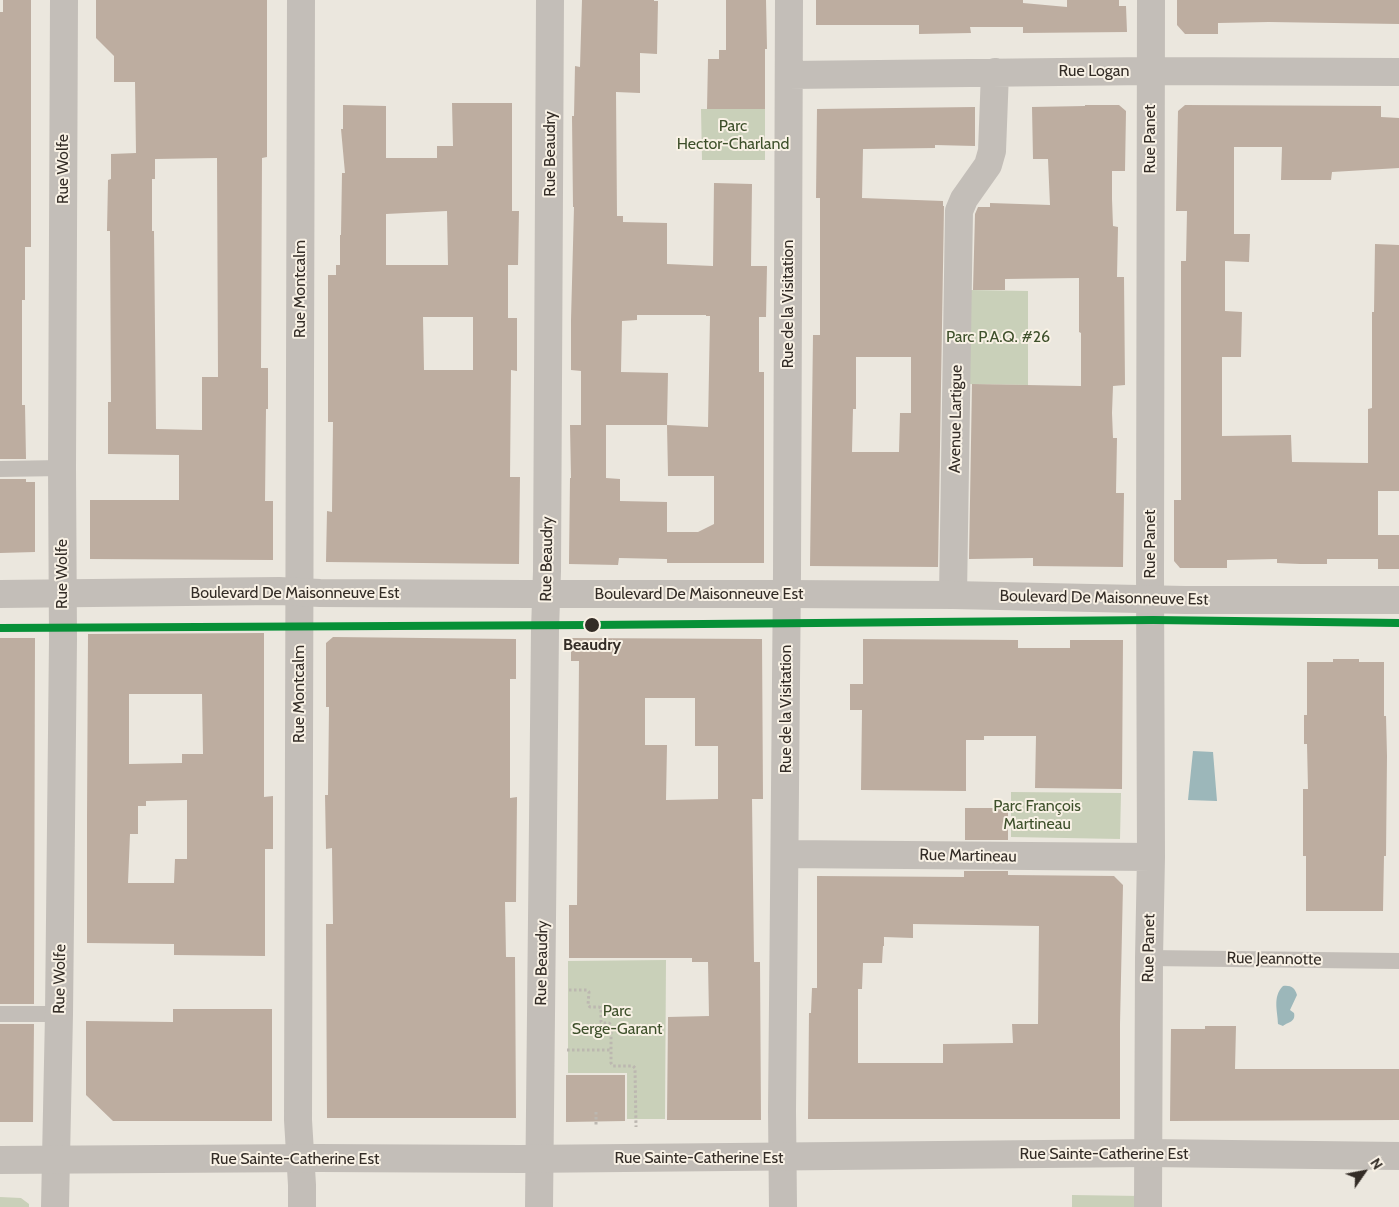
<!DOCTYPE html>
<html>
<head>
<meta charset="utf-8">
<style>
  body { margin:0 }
  #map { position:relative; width:1399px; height:1207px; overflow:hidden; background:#ebe7de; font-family:Cabin,sans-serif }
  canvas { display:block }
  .north { position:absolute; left:1339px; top:1147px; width:50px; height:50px; -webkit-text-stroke:4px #f8f1e5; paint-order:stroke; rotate:57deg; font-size:14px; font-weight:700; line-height:20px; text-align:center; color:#332c26 }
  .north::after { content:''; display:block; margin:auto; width:18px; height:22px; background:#332c26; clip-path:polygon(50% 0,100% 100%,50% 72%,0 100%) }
</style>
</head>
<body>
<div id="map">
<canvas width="1399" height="1207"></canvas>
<div class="north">N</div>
</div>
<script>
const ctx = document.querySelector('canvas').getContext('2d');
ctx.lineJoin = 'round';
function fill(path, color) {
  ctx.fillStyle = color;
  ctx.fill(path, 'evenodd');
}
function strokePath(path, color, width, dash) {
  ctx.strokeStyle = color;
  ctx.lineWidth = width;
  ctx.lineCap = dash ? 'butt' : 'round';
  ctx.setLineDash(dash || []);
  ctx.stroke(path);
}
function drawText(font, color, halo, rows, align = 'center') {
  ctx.font = font + ' Cabin,sans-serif';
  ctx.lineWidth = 4;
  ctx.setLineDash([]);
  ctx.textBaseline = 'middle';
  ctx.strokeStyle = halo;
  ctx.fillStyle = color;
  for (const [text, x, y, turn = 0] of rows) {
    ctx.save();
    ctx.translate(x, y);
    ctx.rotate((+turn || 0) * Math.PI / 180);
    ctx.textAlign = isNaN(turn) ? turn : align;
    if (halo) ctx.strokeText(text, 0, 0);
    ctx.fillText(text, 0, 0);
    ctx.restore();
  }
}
const green = new Path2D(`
  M701,109H765V160H702Z
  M971,290L1028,291V385L968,384Z
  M1011,792L1121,793L1120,839L1011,837Z
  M666,960L665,1119H627V1073H568V961Z
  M1072,1195L1141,1196V1207H1072Z
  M0,1197L21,1198L29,1204V1207H0Z`);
const water = new Path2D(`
  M1193,751L1213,752L1217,801L1188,800Z
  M1283,986C1291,985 1295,988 1297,995L1290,1010L1294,1013C1296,1022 1288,1022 1283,1026L1278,1024C1278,1012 1272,997 1283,986Z`);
const building = new Path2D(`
  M3,0H31V247H25V300H22V405H25L26,459H0V12H3Z
  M96,0H267V157L262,158L261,368H268V409H266L265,501H273V560L90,559V500H179V455L108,454V402H111L110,231H107L108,180L111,179V154L136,153L135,82H114V56L96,38ZM217,158L218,377H202V430L156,429L154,231H152V179H155V159Z
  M582,0H654V1H658L657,54L640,53V93L616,92L617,216H623V222L667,223V264L713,266L714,183L752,184L751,266H767L766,317H759V372H764V563H667V559L619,558L618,565L569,564L570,478H571L570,425H581V371L571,370V320L574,207H573L572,116H574L575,66L580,67ZM637,315H706V316H710L708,427L667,425L668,373L621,372L622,321L637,320ZM606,425H667L668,476H714V524L698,532H667V502L620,501V479L606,478Z
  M726,0H766L767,49H765V109H707L708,59H719V50H726Z
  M816,0H1023V3L1067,7V0H1119V6H1126L1127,32L1023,33V27H970L971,33L919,34V25H816Z
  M1177,0H1399V24L1269,22L1218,23V34H1185L1177,25Z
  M452,103H512V211H519L518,265H508V318H517V371L511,370L510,477H520L519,564L326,562L327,511L332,512L333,422H328V275H336V265H340V235H341L342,173H345L341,129H343V105L386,106V158H437V146H453ZM447,211L448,265H386V214ZM423,317H473V370H424Z
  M1085,105H1119L1126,111L1125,171H1112V199L1113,226L1118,227L1117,277H1124L1125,385L1113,386L1112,413L1113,438H1117L1116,493H1124L1123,567L1033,566V558L969,559L972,384L1081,386V333L1079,332V278L1005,279V290H973L975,214L978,207H990V203L1050,205L1048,159H1033L1032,107L1085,106Z
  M1185,105L1381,106V117L1399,118V168L1332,172L1331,180H1281L1282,147H1234V234H1250L1249,262L1225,261V311L1242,312L1241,357H1222V436L1291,435L1292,462L1368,463V409L1372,408V312H1374L1375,244L1399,245V491H1378V535H1399V569H1378V559H1327V564H1300L1277,563V559L1227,560V568H1180L1174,561V500H1181V261H1186L1187,211H1176L1178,111Z
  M975,107V146L935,145V148L863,149L862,198L943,201V206H944L938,567L810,566L813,335H820V198H816L817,109ZM856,357H911V413H900L899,452H852L853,409H856Z
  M0,479H26V482H35V552L0,553Z
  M264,633V797L273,796V849H265V956L174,955V944L87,943V817L88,634ZM129,694H202L203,754H182V763L129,764ZM187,800V859H175L174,883H128L130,834H138V806H146V801Z
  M333,637L516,639V679H510V798L517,797L516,902H505L506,957H515L516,1118H327L326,924H333L332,848L326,849L325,795H328L329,707H326V643Z
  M0,638H35L34,1004H0Z
  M571,638L762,639L763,799H752L754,962H760L761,1120H667L668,1017L709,1016L708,962H692V958H569V905H577L579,661H571ZM645,698H695V746H718V799L666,800L667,745H645Z
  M863,639L1018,640V648H1070V640H1123L1122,789L1035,788L1036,736H984V740H966V791L861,790L862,710H850V684H863Z
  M1333,659H1359V662H1384V716H1386L1387,756L1386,856H1384L1383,911H1306V856H1303V789H1308L1307,744H1304V715H1307V662H1333Z
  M965,808H1008V840H965Z
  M964,871H1008V875L1114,876L1123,885L1120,1024V1119H808L809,1013H811L812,988H817V876L964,877ZM913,924L1039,926L1038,1024H1012L1013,1043L943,1044V1063H858V989H862L863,963H882L883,946H884V937L913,938Z
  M173,1009H272V1121H113L86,1095V1021L173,1022Z
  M0,1024H34L33,1122H0Z
  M1205,1026H1236L1235,1069H1399V1120L1170,1121L1171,1029H1205Z
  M566,1075H625V1121L566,1122Z`);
const path = new Path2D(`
  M569,990H587L589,992L588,1005L590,1007H599L601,1008V1022L602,1023H609L611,1025V1063L613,1066H633L635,1068L636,1127
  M567,1050H611
  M596,1112V1127`);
const service = new Path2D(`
  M0,469L62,468
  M1149,958L1399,961
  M0,1014H59`);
const minor = new Path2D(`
  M301,0L298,1120L302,1185V1207
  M789,75L1150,71L1399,72
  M953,595L959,211L964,199L988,165L992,151L995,72
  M785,854L1151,857
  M55,1207L59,1014L63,639L62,468L64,0
  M539,1207L545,630L547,571L550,0
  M783,1207L782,1111L787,573L789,0
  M1148,1207L1149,958L1151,857L1150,574L1151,0`);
const tertiary = new Path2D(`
  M0,594L279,591L320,593L524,594H787L953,595L1185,600H1399
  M0,1160L319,1158L521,1159L1148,1153L1399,1156`);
const metro1 = new Path2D(`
  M0,628L591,625L1153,620L1399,623`);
const markers = [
  [592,625,8,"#332c26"]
];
const streetNames = [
  ["Rue Logan",1094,71],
  ["Rue Panet",1150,139,-90],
  ["Rue Beaudry",550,154,-90],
  ["Rue Wolfe",63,169,-90],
  ["Rue Montcalm",300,289,-90],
  ["Rue de la Visitation",788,304,-90],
  ["Avenue Lartigue",956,419,-89],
  ["Rue Panet",1150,544,-90],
  ["Rue Beaudry",547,559,-89],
  ["Rue Wolfe",62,574,-90],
  ["Boulevard De Maisonneuve Est",295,593],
  ["Boulevard De Maisonneuve Est",699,594],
  ["Boulevard De Maisonneuve Est",1104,598,1],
  ["Rue Montcalm",299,694,-90],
  ["Rue de la Visitation",786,709,-90],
  ["Rue Martineau",968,856,1],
  ["Rue Panet",1149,948,-89],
  ["Rue Jeannotte",1274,959,1],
  ["Rue Beaudry",542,963,-89],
  ["Rue Wolfe",60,979,-89],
  ["Rue Sainte-Catherine Est",1104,1154],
  ["Rue Sainte-Catherine Est",699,1158],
  ["Rue Sainte-Catherine Est",295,1159]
];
const parkNames = [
  ["Parc",733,126],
  ["Hector-Charland",733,144],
  ["Parc P.A.Q. #26",998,337],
  ["Parc François",1037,806],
  ["Martineau",1037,824],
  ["Parc",617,1011],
  ["Serge-Garant",617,1029]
];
const stopNames = [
  ["Beaudry",592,645]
];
fill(green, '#c9d0b9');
fill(water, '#9cb7ba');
fill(building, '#bdada0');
strokePath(path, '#bcb7b0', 3, [2.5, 2.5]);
strokePath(service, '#c3beb8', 16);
strokePath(minor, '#c3beb8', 28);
strokePath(tertiary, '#c3beb8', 28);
strokePath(metro1, '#069037', 8);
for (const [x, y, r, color] of markers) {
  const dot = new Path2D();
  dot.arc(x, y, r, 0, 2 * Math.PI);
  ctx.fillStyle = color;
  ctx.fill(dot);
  strokePath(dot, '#f8f1e5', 2);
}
drawText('16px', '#332c26', '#f8f1e5', streetNames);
drawText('16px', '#3e502b', '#f8f1e5', parkNames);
drawText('bold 16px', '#332c26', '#f8f1e5', stopNames);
</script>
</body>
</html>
